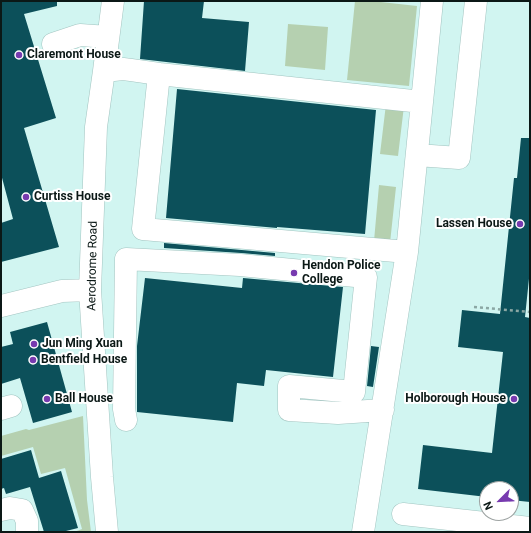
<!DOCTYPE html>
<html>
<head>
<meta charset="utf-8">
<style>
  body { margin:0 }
  #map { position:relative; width:531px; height:533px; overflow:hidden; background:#d1f5f1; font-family:Roboto,sans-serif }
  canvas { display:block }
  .frame { position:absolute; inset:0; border:2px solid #0b1816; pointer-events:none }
  .north { position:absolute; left:479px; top:481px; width:40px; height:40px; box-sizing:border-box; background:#fff; border:1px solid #9da3a2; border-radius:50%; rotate:246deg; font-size:11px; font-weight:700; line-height:16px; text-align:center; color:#0b1816 }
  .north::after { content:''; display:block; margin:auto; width:14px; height:18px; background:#773aaf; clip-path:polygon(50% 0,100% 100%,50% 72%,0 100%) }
</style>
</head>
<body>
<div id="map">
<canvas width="531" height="533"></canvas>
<div class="frame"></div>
<div class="north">N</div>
</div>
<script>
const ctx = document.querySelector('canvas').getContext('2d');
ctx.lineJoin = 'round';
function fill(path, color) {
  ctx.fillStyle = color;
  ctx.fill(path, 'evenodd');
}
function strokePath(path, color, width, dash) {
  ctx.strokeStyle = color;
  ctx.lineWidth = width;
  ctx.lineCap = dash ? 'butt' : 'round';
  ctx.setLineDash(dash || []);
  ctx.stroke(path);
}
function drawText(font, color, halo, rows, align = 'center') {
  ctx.font = font + ' Roboto,sans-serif';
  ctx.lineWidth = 4;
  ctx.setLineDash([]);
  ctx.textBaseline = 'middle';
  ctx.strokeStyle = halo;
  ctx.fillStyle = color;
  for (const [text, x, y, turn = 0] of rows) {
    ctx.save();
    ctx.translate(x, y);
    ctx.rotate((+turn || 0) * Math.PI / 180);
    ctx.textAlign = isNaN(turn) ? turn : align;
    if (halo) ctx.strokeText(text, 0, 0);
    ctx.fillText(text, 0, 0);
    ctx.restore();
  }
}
const green = new Path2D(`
  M355,1H372L417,6L409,86L347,80Z
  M288,24L328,27L325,70L285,66Z
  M386,104L404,106L398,156L380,154Z
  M379,185L396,187L390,243L374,241Z
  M83,416L87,500L91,532H74L82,529L65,468L41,474L33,447L1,456V436L26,429L29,430Z`);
const building = new Path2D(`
  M1,1H57V6L24,14L56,118L24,128L59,247L1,262V223L13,219L1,174Z
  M144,1H204L202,18L249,22L245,71L140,59Z
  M177,89L376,110L365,234L277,227V228L166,218Z
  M521,138H530V269L525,317L530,318V502L511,500V489H487V497L418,489L423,445L492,453L503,352L458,347L462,310L500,314L514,178H517Z
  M164,243L275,253V256L241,253L164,248Z
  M145,278L242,288L243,278L343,287L333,377L266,370L264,386L237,383L233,422L137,412V346Z
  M47,322L72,412L33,423L20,378L1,384V347L13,344L10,332Z
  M371,346L379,347L373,387L367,386Z
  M31,450L39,478L61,471L78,528L62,532H44L30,487L6,494L4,488L1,489V459Z`);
const path = new Path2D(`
  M474,307L530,312`);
const minor = new Path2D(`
  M53,44L80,35L108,37
  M104,71L123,69L131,70L159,74L143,229L407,252
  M159,74L422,102L407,252L363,532
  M422,102L432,1
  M417,155L459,158L476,1
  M1,306L62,291L90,290
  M1,409L11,406
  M126,420L124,409L126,259L240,265L366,277L354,392L289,386V410L338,413L383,410
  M1,510L10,508L22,510L27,521V532
  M403,514L530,528
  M107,532L102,477L90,290L96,127L104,71L113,1`);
const markers = [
  [19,55,4,"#773aaf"],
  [26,197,4,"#773aaf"],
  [520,224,4,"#773aaf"],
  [294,273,4,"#773aaf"],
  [34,344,4,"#773aaf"],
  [33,360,4,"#773aaf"],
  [47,399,4,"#773aaf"],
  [514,399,4,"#773aaf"]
];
const poiNames = [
  ["Claremont House",27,55],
  ["Curtiss House",34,197],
  ["Lassen House",512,224,"right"],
  ["Hendon Police",302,266],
  ["College",302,280],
  ["Jun Ming Xuan",42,344],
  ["Bentfield House",41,360],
  ["Ball House",55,399],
  ["Holborough House",506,399,"right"]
];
const streetNames = [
  ["Aerodrome Road",93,266,-89]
];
fill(green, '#b5d0b0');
fill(building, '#0c505a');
strokePath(minor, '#a2c4c0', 23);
strokePath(path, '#8ba7a4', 2.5, [3, 3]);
strokePath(minor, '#fff', 22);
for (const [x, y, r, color] of markers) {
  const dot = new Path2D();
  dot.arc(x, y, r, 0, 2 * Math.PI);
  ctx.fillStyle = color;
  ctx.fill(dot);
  strokePath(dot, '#fff', 1.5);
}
drawText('bold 12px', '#0b1816', '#fff', poiNames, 'left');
drawText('12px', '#0b1816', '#fff', streetNames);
</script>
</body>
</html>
